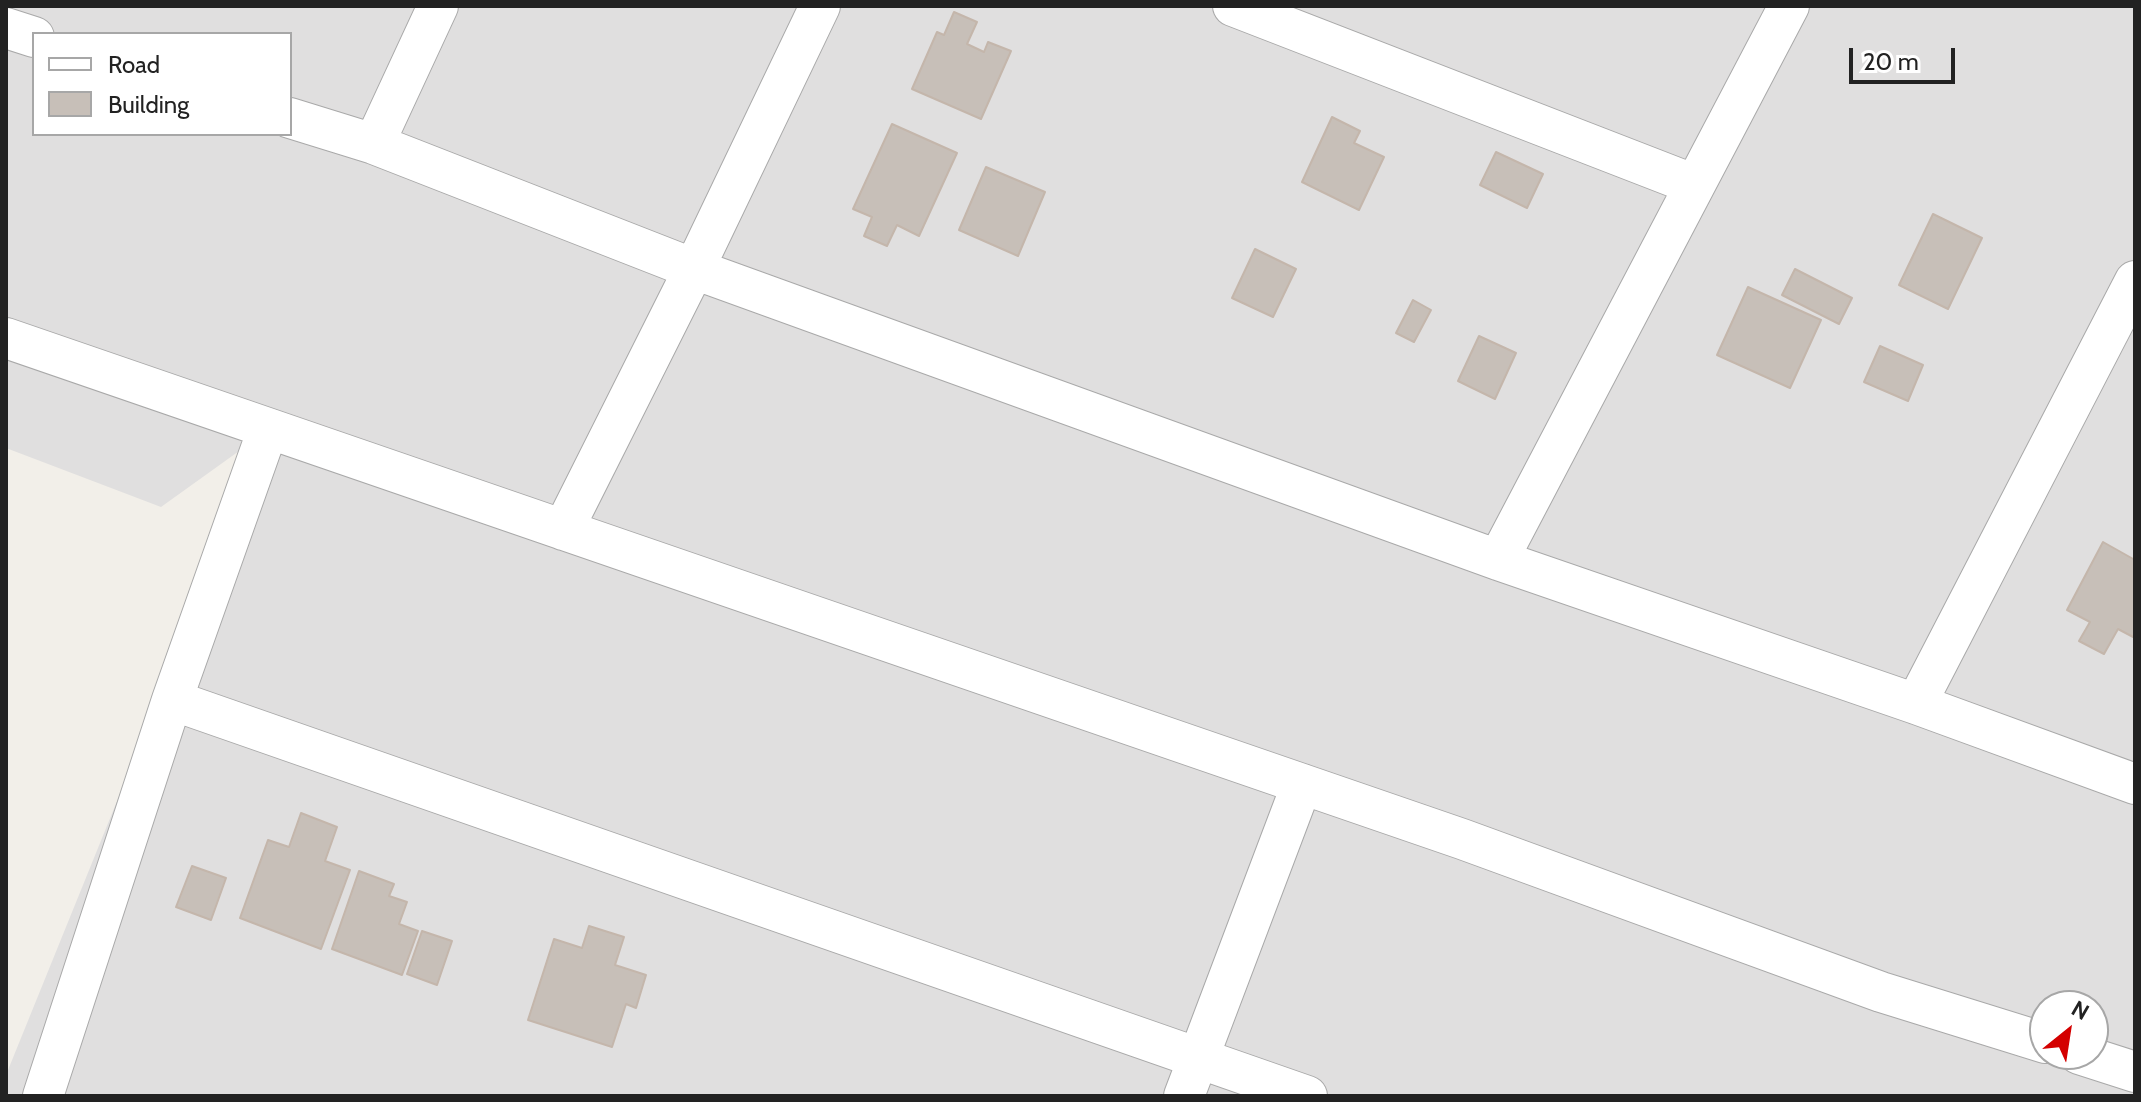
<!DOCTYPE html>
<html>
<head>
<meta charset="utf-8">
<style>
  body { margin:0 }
  #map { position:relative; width:2141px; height:1102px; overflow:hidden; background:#f2efe9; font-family:Cabin,sans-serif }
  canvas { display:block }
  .frame { position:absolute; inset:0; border:8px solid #222; pointer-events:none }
  .legend { position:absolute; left:32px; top:32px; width:260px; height:104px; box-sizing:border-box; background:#fff; border:2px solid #a7a7a7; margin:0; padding:10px 14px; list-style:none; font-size:24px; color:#222 }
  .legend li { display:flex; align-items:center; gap:16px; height:40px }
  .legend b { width:40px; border:2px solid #a7a7a7 }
  .north { position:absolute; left:2029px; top:990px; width:80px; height:80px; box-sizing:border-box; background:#fff; border:2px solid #a7a7a7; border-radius:50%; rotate:30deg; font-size:22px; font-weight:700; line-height:32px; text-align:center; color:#222 }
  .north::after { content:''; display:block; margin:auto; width:28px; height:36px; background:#d40000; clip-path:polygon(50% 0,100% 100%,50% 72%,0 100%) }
  .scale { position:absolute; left:1849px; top:48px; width:106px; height:36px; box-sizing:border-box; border:4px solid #222; border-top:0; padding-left:10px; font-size:24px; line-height:28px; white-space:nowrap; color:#222; -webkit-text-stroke:6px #fff; paint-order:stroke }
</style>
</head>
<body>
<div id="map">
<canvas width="2141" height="1102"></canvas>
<div class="frame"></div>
<ul class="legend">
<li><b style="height:10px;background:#fff"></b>Road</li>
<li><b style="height:22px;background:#c7bfb8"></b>Building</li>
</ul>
<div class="north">N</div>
<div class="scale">20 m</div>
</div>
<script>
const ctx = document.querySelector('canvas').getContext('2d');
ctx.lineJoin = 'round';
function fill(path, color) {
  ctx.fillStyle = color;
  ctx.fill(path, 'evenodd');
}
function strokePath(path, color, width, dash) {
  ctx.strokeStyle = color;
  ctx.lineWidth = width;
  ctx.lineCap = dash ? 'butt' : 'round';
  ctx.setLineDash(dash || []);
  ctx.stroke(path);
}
const residential = new Path2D(`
  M6,6H2135V1096H6V1075L267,431L161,507L6,448ZM34,34H290V134H34ZM2045,1006H2093V1054H2045Z`);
const building = new Path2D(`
  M954,12L977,22L967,44L984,52L988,42L1011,51L981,119L912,89L937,32L944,35Z
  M1332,117L1360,131L1354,143L1384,157L1359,210L1302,182Z
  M892,124L957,153L919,236L897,225L887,246L864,236L872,217L853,209Z
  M1496,152L1543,174L1527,208L1480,185Z
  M986,167L1045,192L1018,256L959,230Z
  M1933,214L1982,238L1948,309L1899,285Z
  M1255,249L1296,269L1273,317L1232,298Z
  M1795,269L1852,298L1839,324L1782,295Z
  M1748,287L1821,320L1790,388L1717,355Z
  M1413,300L1431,310L1414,342L1396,333Z
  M1479,336L1516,353L1495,399L1458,381Z
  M1880,346L1923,365L1908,401L1864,382Z
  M2103,542L2135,560V638L2118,629L2104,654L2079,641L2090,622L2067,610Z
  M301,813L337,827L325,861L350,870L321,949L240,918L268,840L289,847Z
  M192,866L226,878L211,920L176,907Z
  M359,871L394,884L389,896L407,902L399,924L418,931L402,975L332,949Z
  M589,926L624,937L615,965L646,975L636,1008L626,1004L612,1047L528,1020L554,939L582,948Z
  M422,931L452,941L437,985L407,974Z`);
const minor = new Path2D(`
  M1233,6L1695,185
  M6,28L34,37
  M290,118L374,144L694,269L1498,560L1916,704L2135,784
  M374,144L438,6
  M6,338L1462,839L1881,992L2045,1043
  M563,530L694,269L820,6
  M1498,560L1789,6
  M172,700L1307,1096
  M1916,704L2135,281
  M2079,1054L2135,1072
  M43,1096L172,700L268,429
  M1184,1096L1302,784`);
fill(residential, '#e0dfdf');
fill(building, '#c7bfb8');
strokePath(building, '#c4b6ab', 2);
strokePath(minor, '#a9a9a9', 42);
strokePath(minor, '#fff', 40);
</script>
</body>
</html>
